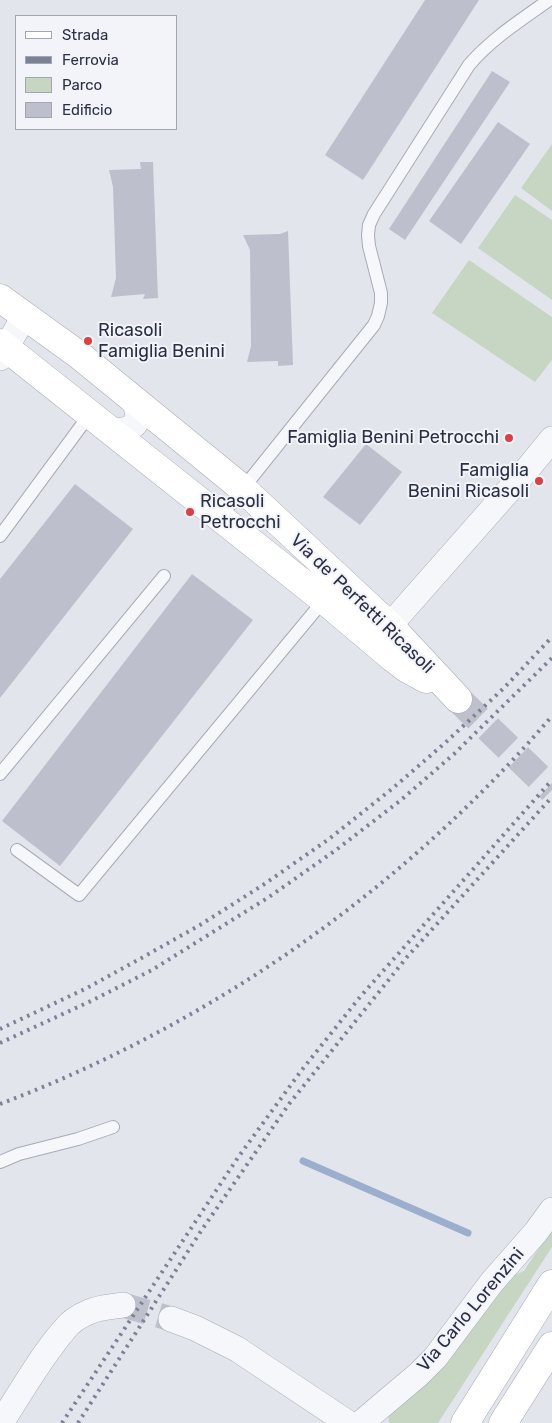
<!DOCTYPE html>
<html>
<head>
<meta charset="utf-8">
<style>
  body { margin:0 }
  #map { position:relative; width:552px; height:1423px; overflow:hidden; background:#e3e5ec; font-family:Rubik,sans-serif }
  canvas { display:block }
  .legend { position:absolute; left:15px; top:15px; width:162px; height:115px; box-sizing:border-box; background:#f3f4f9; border:1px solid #a2a6b1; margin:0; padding:6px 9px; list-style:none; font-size:15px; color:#293045 }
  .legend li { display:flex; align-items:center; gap:10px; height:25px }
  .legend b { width:25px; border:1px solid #a2a6b1 }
</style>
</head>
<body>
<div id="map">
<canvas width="552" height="1423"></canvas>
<ul class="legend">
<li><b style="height:6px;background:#fff"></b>Strada</li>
<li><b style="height:6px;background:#7b8296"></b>Ferrovia</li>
<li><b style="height:14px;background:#c6d6c3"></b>Parco</li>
<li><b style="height:14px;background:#bdc0cc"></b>Edificio</li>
</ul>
</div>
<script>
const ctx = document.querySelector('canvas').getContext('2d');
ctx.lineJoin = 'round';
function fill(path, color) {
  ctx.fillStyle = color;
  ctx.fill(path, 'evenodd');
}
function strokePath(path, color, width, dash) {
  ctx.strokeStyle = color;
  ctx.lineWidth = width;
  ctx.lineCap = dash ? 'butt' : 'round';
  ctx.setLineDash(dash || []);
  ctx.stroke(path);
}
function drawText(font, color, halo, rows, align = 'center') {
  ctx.font = font + ' Rubik,sans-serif';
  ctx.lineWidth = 4;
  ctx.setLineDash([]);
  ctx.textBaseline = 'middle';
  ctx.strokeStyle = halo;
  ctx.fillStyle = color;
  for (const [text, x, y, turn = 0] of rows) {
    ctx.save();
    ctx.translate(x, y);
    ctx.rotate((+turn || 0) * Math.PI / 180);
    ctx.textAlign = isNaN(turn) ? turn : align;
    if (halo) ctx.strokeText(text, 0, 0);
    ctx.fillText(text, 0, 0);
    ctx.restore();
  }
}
const green = new Path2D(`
  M552,144V211L521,188Z
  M515,195L552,220V300L478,248Z
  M469,260L552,317V360L535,382L432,313Z
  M552,1228V1247L438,1423H389L388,1413L505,1279L524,1271Z`);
const stream = new Path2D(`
  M303,1161L468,1233`);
const building = new Path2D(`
  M425,0H479L363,180L325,155Z
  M492,71L510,82L405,240L389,229Z
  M498,122L530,144L461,244L429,221Z
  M140,162H153L158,298L143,299L145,294L111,297L116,278L113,187L109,170L141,169Z
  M288,231L293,365L278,366V361L247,362L251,346L250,250L243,235L280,234Z
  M366,444L402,472L360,525L323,497Z
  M75,484L133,529L0,698V579Z
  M192,574L253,620L60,866L2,821Z`);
const streetTunnel = new Path2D(`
  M123,1305L171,1319`);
const secondaryTunnel = new Path2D(`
  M458,699L552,790`);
const lane = new Path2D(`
  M220,517L374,325L378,316L381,303V293L369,246L368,235L369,225L374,214L469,65C491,39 521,20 549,0
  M0,536L90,414
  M0,774L164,576
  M17,850L79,895L324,600
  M0,1162L19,1154L78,1139L113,1127`);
const street = new Path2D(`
  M0,358L25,315
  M111,431C135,431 144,422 133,400
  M376,641L525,472L552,439
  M171,1319L195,1328L237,1349L348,1423
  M1,1423C21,1392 40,1358 64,1330C70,1322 79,1316 89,1312C99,1307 111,1307 123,1305
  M361,1423L419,1374L435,1358L492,1282L536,1232L552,1210`);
const secondary = new Path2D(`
  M0,298L79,355L242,488L390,626L458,699
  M0,343L324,600L393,658L406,668L426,679`);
const primary = new Path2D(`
  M465,1423L552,1284
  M503,1423L552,1346`);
const rail = new Path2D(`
  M0,1029L87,988L145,956L200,925L263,885L329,839L393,788L445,743L504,688L552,637
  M0,1043L91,1001L152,970L269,897L336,850L401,800L454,754L552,658
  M0,1104C212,1024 405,888 552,716
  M62,1423L239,1156L301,1071L360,997L552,780
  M78,1423L201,1231L289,1104L407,957L552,797`);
const markers = [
  [88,341,5,"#d64246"],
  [509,438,5,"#d64246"],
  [539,481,5,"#d64246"],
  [190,512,5,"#d64246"]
];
const poiNames = [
  ["Ricasoli",98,331],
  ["Famiglia Benini",98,352],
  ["Famiglia Benini Petrocchi",499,438,"right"],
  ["Famiglia",529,471,"right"],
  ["Benini Ricasoli",529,492,"right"],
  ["Ricasoli",200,502],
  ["Petrocchi",200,523]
];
const streetNames = [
  ["Via de' Perfetti Ricasoli",362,604,44],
  ["Via Carlo Lorenzini",471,1310,-50]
];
fill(green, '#c6d6c3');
strokePath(stream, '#9caecd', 7);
fill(building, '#bdc0cc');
strokePath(streetTunnel, '#bec1cb', 25, [25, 12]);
strokePath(secondaryTunnel, '#bec1cb', 28, [28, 14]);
strokePath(lane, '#a7abb7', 14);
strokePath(street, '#a7abb7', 26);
strokePath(secondary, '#a7abb7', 29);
strokePath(primary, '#a1a8b8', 29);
strokePath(lane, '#f6f7fa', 12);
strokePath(street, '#f6f7fa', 25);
strokePath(secondary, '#fff', 28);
strokePath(primary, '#fff', 28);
strokePath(rail, '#7b8296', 4, [2.5, 5]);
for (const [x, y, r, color] of markers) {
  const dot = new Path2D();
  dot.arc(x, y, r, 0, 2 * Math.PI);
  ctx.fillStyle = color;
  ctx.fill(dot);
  strokePath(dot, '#f3f4f9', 2);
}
drawText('18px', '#293045', '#f3f4f9', poiNames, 'left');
drawText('18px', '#293045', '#f3f4f9', streetNames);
</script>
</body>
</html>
